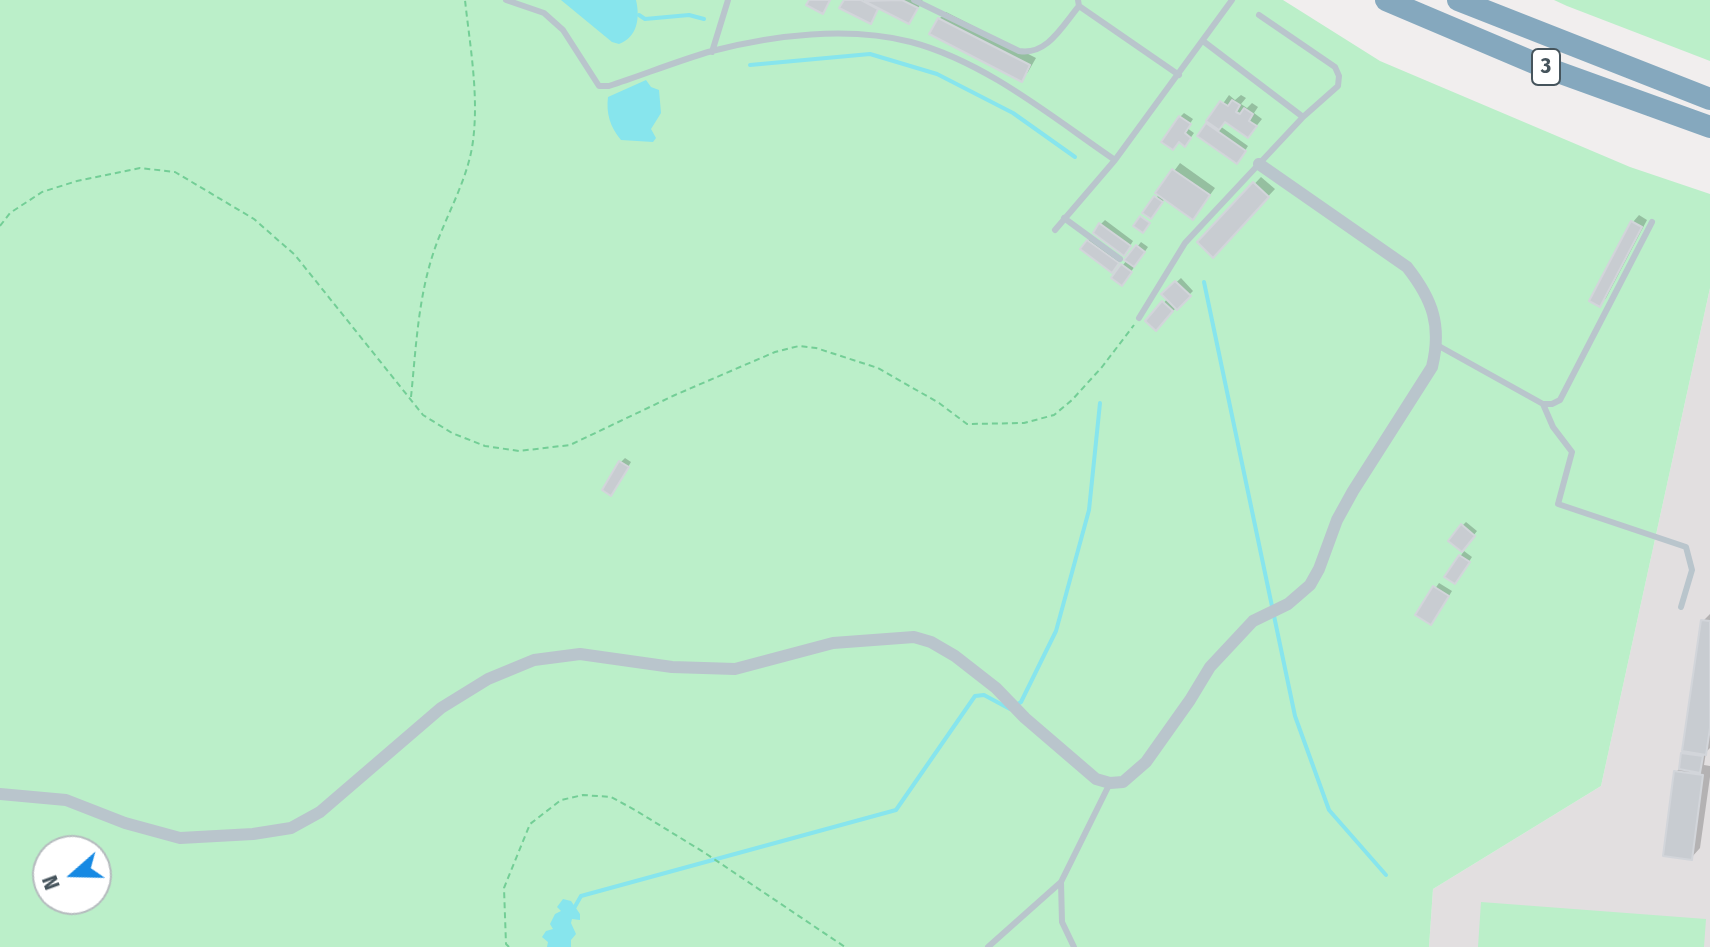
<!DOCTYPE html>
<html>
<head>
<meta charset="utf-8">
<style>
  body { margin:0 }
  #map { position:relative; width:1710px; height:947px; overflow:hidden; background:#f1eeee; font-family:"Fira Sans Condensed",sans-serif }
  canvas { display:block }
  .north { position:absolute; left:32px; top:835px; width:80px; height:80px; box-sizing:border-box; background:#fff; border:2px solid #b5bbbe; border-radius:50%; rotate:250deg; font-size:22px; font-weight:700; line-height:32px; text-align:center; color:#46545c }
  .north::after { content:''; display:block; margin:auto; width:28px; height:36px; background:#1689e3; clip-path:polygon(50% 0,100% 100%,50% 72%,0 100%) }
</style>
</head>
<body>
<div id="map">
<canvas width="1710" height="947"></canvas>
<div class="north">N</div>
</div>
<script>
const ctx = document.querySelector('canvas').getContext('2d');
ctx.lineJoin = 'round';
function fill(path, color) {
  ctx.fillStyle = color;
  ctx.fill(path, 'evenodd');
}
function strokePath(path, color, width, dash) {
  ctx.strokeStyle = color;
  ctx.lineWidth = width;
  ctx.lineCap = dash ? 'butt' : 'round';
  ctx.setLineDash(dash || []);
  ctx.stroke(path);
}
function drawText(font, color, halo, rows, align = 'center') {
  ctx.font = font + ' "Fira Sans Condensed",sans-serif';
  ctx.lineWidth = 7;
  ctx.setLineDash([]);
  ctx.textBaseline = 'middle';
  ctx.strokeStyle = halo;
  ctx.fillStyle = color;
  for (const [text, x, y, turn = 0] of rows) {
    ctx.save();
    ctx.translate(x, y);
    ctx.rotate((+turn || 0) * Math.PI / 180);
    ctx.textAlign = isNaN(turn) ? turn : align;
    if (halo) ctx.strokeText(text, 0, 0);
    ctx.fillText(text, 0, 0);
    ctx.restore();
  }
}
const education = new Path2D(`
  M1710,288V947H1429L1433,889L1601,786Z`);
const green = new Path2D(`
  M0,0H1283L1380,61L1630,167L1710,194V288L1601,786L1433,889L1429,947H0ZM48,851H96V899H48Z
  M1554,0H1710V61L1567,6Z
  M1481,902L1706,919L1704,947H1478Z`);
const water = new Path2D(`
  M561,0H636C640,17 638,37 619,44L612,42Z
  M646,80L651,87L659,90L661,113L651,129L656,138L653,142L621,140C610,127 606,113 608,97Z
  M563,899L571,901L580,914V920L572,919L571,923L576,934L571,940V947H547L548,942L542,937L546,931L553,929L550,924L555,914L561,911L557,907Z`);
const shadow = new Path2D(`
  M846,0H921L923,1L909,21L880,7L870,22Z
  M946,12L1036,58L1028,72L1021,79L939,19Z
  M1229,95L1235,100L1241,95L1246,98L1241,104L1247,108L1252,103L1258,107L1254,113L1262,119L1254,129L1226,120L1220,126L1248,146L1241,157L1208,125Z
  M1184,113L1193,119L1187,128L1194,133L1189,140H1179L1180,117Z
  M1180,163L1215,188L1199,210L1165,198L1155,213L1158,193Z
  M1261,177L1275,189L1213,255L1200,242Z
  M1639,215L1647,220L1606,298L1600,305L1633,222Z
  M1105,220L1133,241L1128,249L1101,224Z
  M1092,237L1121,258L1115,266L1088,241Z
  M1141,242L1148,247L1126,279L1123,265Z
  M1181,278L1193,291L1156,328L1148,321L1168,298L1164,294Z
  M625,458L631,462L615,489L621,462Z
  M1466,522L1477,531L1466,545L1462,526Z
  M1464,551L1472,557L1459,577L1447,576Z
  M1439,583L1452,591L1435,619L1417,615Z
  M1710,614V748L1706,752L1704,765L1710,766V777L1700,848L1691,858L1676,772L1681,767L1683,754L1687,750L1703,621Z`);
const stream = new Path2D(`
  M639,15L645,19L689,15L704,19
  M750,65L870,54L937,74L1013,113L1075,157
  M1204,282L1295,716L1329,810L1386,875
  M573,910L581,896L896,810L975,696L984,695L1010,709L1021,702L1056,631L1089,510L1100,403`);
const building = new Path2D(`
  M809,0H830L823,14L806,5Z
  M844,0H861L878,9L871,24L839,8Z
  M902,0L918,8L909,24L864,1Z
  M938,18L1030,65L1022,82L929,34Z
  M1232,100L1240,105L1236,112L1240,114L1244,108L1253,114L1249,121L1257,126L1248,138L1225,122L1219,130L1206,121L1220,101L1228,106Z
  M1179,116L1191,124L1185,133L1191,138L1185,147L1179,142L1173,150L1161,142Z
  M1206,123L1246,151L1237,164L1197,136Z
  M1172,169L1210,195L1193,220L1155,193Z
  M1253,182L1269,197L1213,258L1197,242Z
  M1154,196L1163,202L1151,219L1142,213Z
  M1140,216L1150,223L1143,233L1133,226Z
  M1631,221L1642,227L1600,307L1589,301Z
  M1099,223L1131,246L1124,256L1093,233Z
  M1087,240L1119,263L1112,273L1080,249Z
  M1136,245L1145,252L1134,267L1124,260Z
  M1121,264L1132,272L1122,286L1111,278Z
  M1175,281L1191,296L1177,310L1161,294Z
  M1162,301L1173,311L1156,331L1145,321Z
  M619,461L629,467L611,496L602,490Z
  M1461,524L1475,536L1462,552L1448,541Z
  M1459,555L1470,562L1455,584L1444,577Z
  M1433,586L1449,596L1431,625L1415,615Z
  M1701,620L1710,621V728L1706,755L1682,751Z
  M1681,753L1703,756L1700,773L1679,769Z
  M1674,771L1703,775L1692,860L1663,856Z`);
const path = new Path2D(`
  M0,226L10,213L42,192L77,181L140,168L175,172L254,219L295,255L423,415L452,433L485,446L519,451L570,445L675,395L775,352L799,346L816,348L878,368L939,403L967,424L1024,423L1054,415L1072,400L1102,367L1134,325
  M411,397C416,348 418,298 434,251C446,215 468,180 473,141C479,95 470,46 465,0
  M509,947L506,944L504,888L530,824L561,800L583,795L611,797L635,810L705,853L845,947`);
const lane = new Path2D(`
  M506,0L544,13L563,30L599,86H609C643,75 677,61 712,51C774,35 848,26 911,42C986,62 1052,117 1115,160
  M914,0L1019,51C1047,56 1063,25 1079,6
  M1078,0L1079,6L1179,75
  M1203,41L1303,117
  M712,52L728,0
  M1064,218L1120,259
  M1055,230L1115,160L1232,0
  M1139,318L1185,243L1303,117L1338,86L1339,76L1335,67L1259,15
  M1437,345L1543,404H1552L1560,400L1652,222
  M1543,404L1553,427L1572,452L1558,504L1686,547L1692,570L1681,607
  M988,947L1061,882
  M1074,947L1062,922L1061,882L1110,783`);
const street = new Path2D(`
  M0,794L66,800L125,823L180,838L253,834L291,828L320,812L441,708L488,679L534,660L580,654L672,667L735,669L833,643L914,637L931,642L955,656L996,688L1025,718L1096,779L1110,783L1123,782L1146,762L1190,700L1210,667L1253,621L1288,604L1310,585L1319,569L1337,520L1353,491L1432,367C1442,326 1433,300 1407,267L1259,164`);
const highway = new Path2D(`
  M1386,0L1544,67L1710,127
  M1458,0L1710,99`);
const shields = [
  [1546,67,28]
];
const shieldNames = [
  ["3",1546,67]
];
fill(education, '#e2dfe0');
fill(green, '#bbefc9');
fill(water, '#87e5ed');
fill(shadow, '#0003');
strokePath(stream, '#87e5ed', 4);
fill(building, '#c8ccd1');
strokePath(building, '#d2d5da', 2);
strokePath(path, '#73ce96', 2, [6, 4]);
strokePath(lane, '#b9c5cc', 6);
strokePath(street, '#b9c5cc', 12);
strokePath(highway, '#85a8be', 22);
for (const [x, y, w] of shields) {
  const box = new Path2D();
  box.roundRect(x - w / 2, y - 18, w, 36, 6);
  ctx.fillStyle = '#fff';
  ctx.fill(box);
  strokePath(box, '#46545c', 2);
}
drawText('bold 22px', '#46545c', null, shieldNames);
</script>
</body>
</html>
